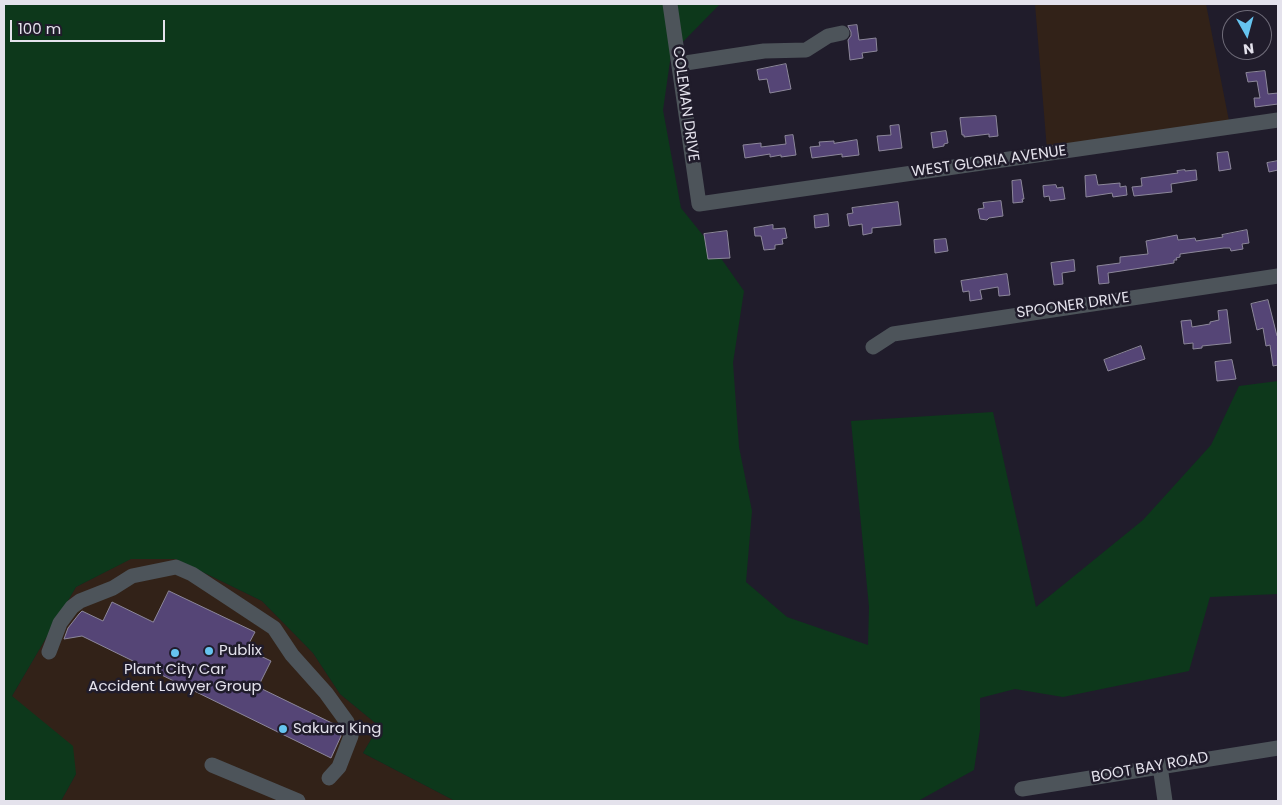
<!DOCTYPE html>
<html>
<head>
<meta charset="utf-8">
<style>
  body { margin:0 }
  #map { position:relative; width:1282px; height:805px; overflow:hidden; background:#201c2b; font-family:Poppins,sans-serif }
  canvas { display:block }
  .frame { position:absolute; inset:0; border:5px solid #e4e2ec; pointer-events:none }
  .north { position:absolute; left:1222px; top:10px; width:50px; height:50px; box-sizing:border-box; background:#201c2b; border:1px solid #6e6b78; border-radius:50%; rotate:173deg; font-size:14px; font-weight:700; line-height:20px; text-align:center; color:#e4e2ec }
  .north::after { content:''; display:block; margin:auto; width:18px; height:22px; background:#66c4ef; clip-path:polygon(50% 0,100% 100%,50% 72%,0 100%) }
  .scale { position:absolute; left:10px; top:20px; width:155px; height:22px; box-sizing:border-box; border:2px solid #e4e2ec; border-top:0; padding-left:6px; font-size:15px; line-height:18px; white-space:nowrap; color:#e4e2ec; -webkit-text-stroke:4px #201c2b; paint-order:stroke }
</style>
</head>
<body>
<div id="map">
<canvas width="1282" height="805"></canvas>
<div class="frame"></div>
<div class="north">N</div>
<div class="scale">100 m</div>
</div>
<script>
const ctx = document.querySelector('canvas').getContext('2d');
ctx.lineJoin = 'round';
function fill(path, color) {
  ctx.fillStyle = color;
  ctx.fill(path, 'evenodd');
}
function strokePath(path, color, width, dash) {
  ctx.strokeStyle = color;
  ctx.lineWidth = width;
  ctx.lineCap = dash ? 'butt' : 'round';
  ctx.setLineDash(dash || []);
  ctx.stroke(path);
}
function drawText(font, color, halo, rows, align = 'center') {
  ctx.font = font + ' Poppins,sans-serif';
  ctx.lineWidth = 5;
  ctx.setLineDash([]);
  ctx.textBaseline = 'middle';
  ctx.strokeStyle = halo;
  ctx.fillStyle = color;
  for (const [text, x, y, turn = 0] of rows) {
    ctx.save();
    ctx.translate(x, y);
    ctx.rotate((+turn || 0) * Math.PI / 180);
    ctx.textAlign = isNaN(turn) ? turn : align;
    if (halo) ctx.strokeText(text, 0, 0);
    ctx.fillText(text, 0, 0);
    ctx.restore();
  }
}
const commercial = new Path2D(`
  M1035,4H1206L1230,126L1047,150Z
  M130,559H176L262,601L313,653L340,694L379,726L363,753L455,801H61L76,774L12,696L76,587Z`);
const green = new Path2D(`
  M4,4H720L671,54L663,110L681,208L718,254L744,291L733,363L739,447L752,511L746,582L787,617L868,645L869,607L851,421L993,412L1036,607L1143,520L1211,445L1239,386L1278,381V594L1210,597L1189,671L1063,697L1015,689L980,698V730L974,770L918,801H455L363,753L379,726L340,694L313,653L262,601L176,559H131L76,587L12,696L73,746L76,774L61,801H4Z`);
const building = new Path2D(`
  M857,25L859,40L876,38L877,51L862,53L863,58L850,60L848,40L851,36V32L848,26Z
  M786,64L791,89L770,93L767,79L759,80L757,70Z
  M1265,71L1268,94L1278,93V104L1255,107L1254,98H1260L1257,81L1248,82L1246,73Z
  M996,116L998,136L989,137V134L964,137V135H962L960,118Z
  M899,125L902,148L879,151L877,136L891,135L890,126Z
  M946,131L948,143L944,144V146L933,148L931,133Z
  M793,135L796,155L781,157V155L770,157V154L745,158L743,145L761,143V147L786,144L785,136Z
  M857,140L859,155L842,157V154L812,158L810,147L820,146L819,142L834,141V143Z
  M1228,152L1231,169L1219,171L1217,153Z
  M1278,161V170L1269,172L1267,163Z
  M1185,170V171L1196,170L1197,180L1171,184L1172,192L1134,196L1132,187L1142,186L1141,178L1178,173L1177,171Z
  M1096,175L1098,185L1120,183V187L1126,186L1127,195L1113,197L1112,193L1086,197L1085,176Z
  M1021,180L1024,199H1022L1023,202L1013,203L1012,181Z
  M1056,185L1057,188L1063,187L1065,199L1050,201L1049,196L1044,197L1043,186Z
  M1001,201L1003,216L989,218L987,220L980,219L978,209L984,208L983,203Z
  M898,202L901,225L872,228V233L863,235L862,224L849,226L847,214L853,213L852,208Z
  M828,214L829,226L815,228L814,216Z
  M773,225V229L785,228L787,238L782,239L783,244L775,245V249L764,250L761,236H755L754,228Z
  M1247,230L1249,243L1242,244L1243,249L1231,251L1230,248H1224L1180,254V257L1176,258L1177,260H1174V263L1108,273L1109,283L1099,284L1097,266L1120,263V257L1148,254L1146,241L1177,235L1178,240L1195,238L1196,241L1223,237L1222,235Z
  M727,231L730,258L708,259L704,234Z
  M946,239L948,251L935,253L934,240Z
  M1074,260L1075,271L1062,273L1063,284L1054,285L1051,263Z
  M1007,274L1010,295L999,296L998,287L980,290L982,299L970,301L969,291L963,292L961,281Z
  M1268,300L1277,336H1278V365L1273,366L1270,345L1266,346L1263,328L1257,330L1251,304Z
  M1227,310L1231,343L1202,346V348L1193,349V343L1184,344L1181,321L1191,320L1192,327L1210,324V322L1219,320L1218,311Z
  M1141,346L1145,359L1108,371L1104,360Z
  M1232,360L1236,379L1217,381L1215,362Z
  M169,591L255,632L246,649L271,661L258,687L338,726L341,736L331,758L82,636L64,639L68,628L79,614L82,611L103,621L112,602L153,622Z`);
const minor = new Path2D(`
  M670,4L699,204L1278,120
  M679,64L764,51L806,50L828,36L842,33
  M873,347L893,334L1278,276
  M49,652L60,623L72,607L80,601L113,588L132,576L176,567L192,574L221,593L274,628L292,655L326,693L347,722L351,736L339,767L329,778
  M212,765L298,801
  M1160,766L1165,801
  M1022,789L1278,748`);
const markers = [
  [209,651,5,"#66c4ef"],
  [175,653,5,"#66c4ef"],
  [283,729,5,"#66c4ef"]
];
const streetNames = [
  ["COLEMAN DRIVE",685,104,82],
  ["WEST GLORIA AVENUE",989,162,-8],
  ["SPOONER DRIVE",1073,306,-8],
  ["BOOT BAY ROAD",1150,768,-10]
];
const poiNames = [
  ["Publix",219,651],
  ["Plant City Car",175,670,"center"],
  ["Accident Lawyer Group",175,687,"center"],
  ["Sakura King",293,729]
];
fill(commercial, '#322218');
fill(green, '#0d381b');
fill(building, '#554576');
strokePath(building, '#8c879a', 1);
strokePath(minor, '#4d545a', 15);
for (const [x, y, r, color] of markers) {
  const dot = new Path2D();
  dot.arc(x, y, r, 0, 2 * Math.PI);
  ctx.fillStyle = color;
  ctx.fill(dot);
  strokePath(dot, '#201c2b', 2);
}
drawText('15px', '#e4e2ec', '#201c2b', streetNames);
drawText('15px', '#e4e2ec', '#201c2b', poiNames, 'left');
</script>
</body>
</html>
